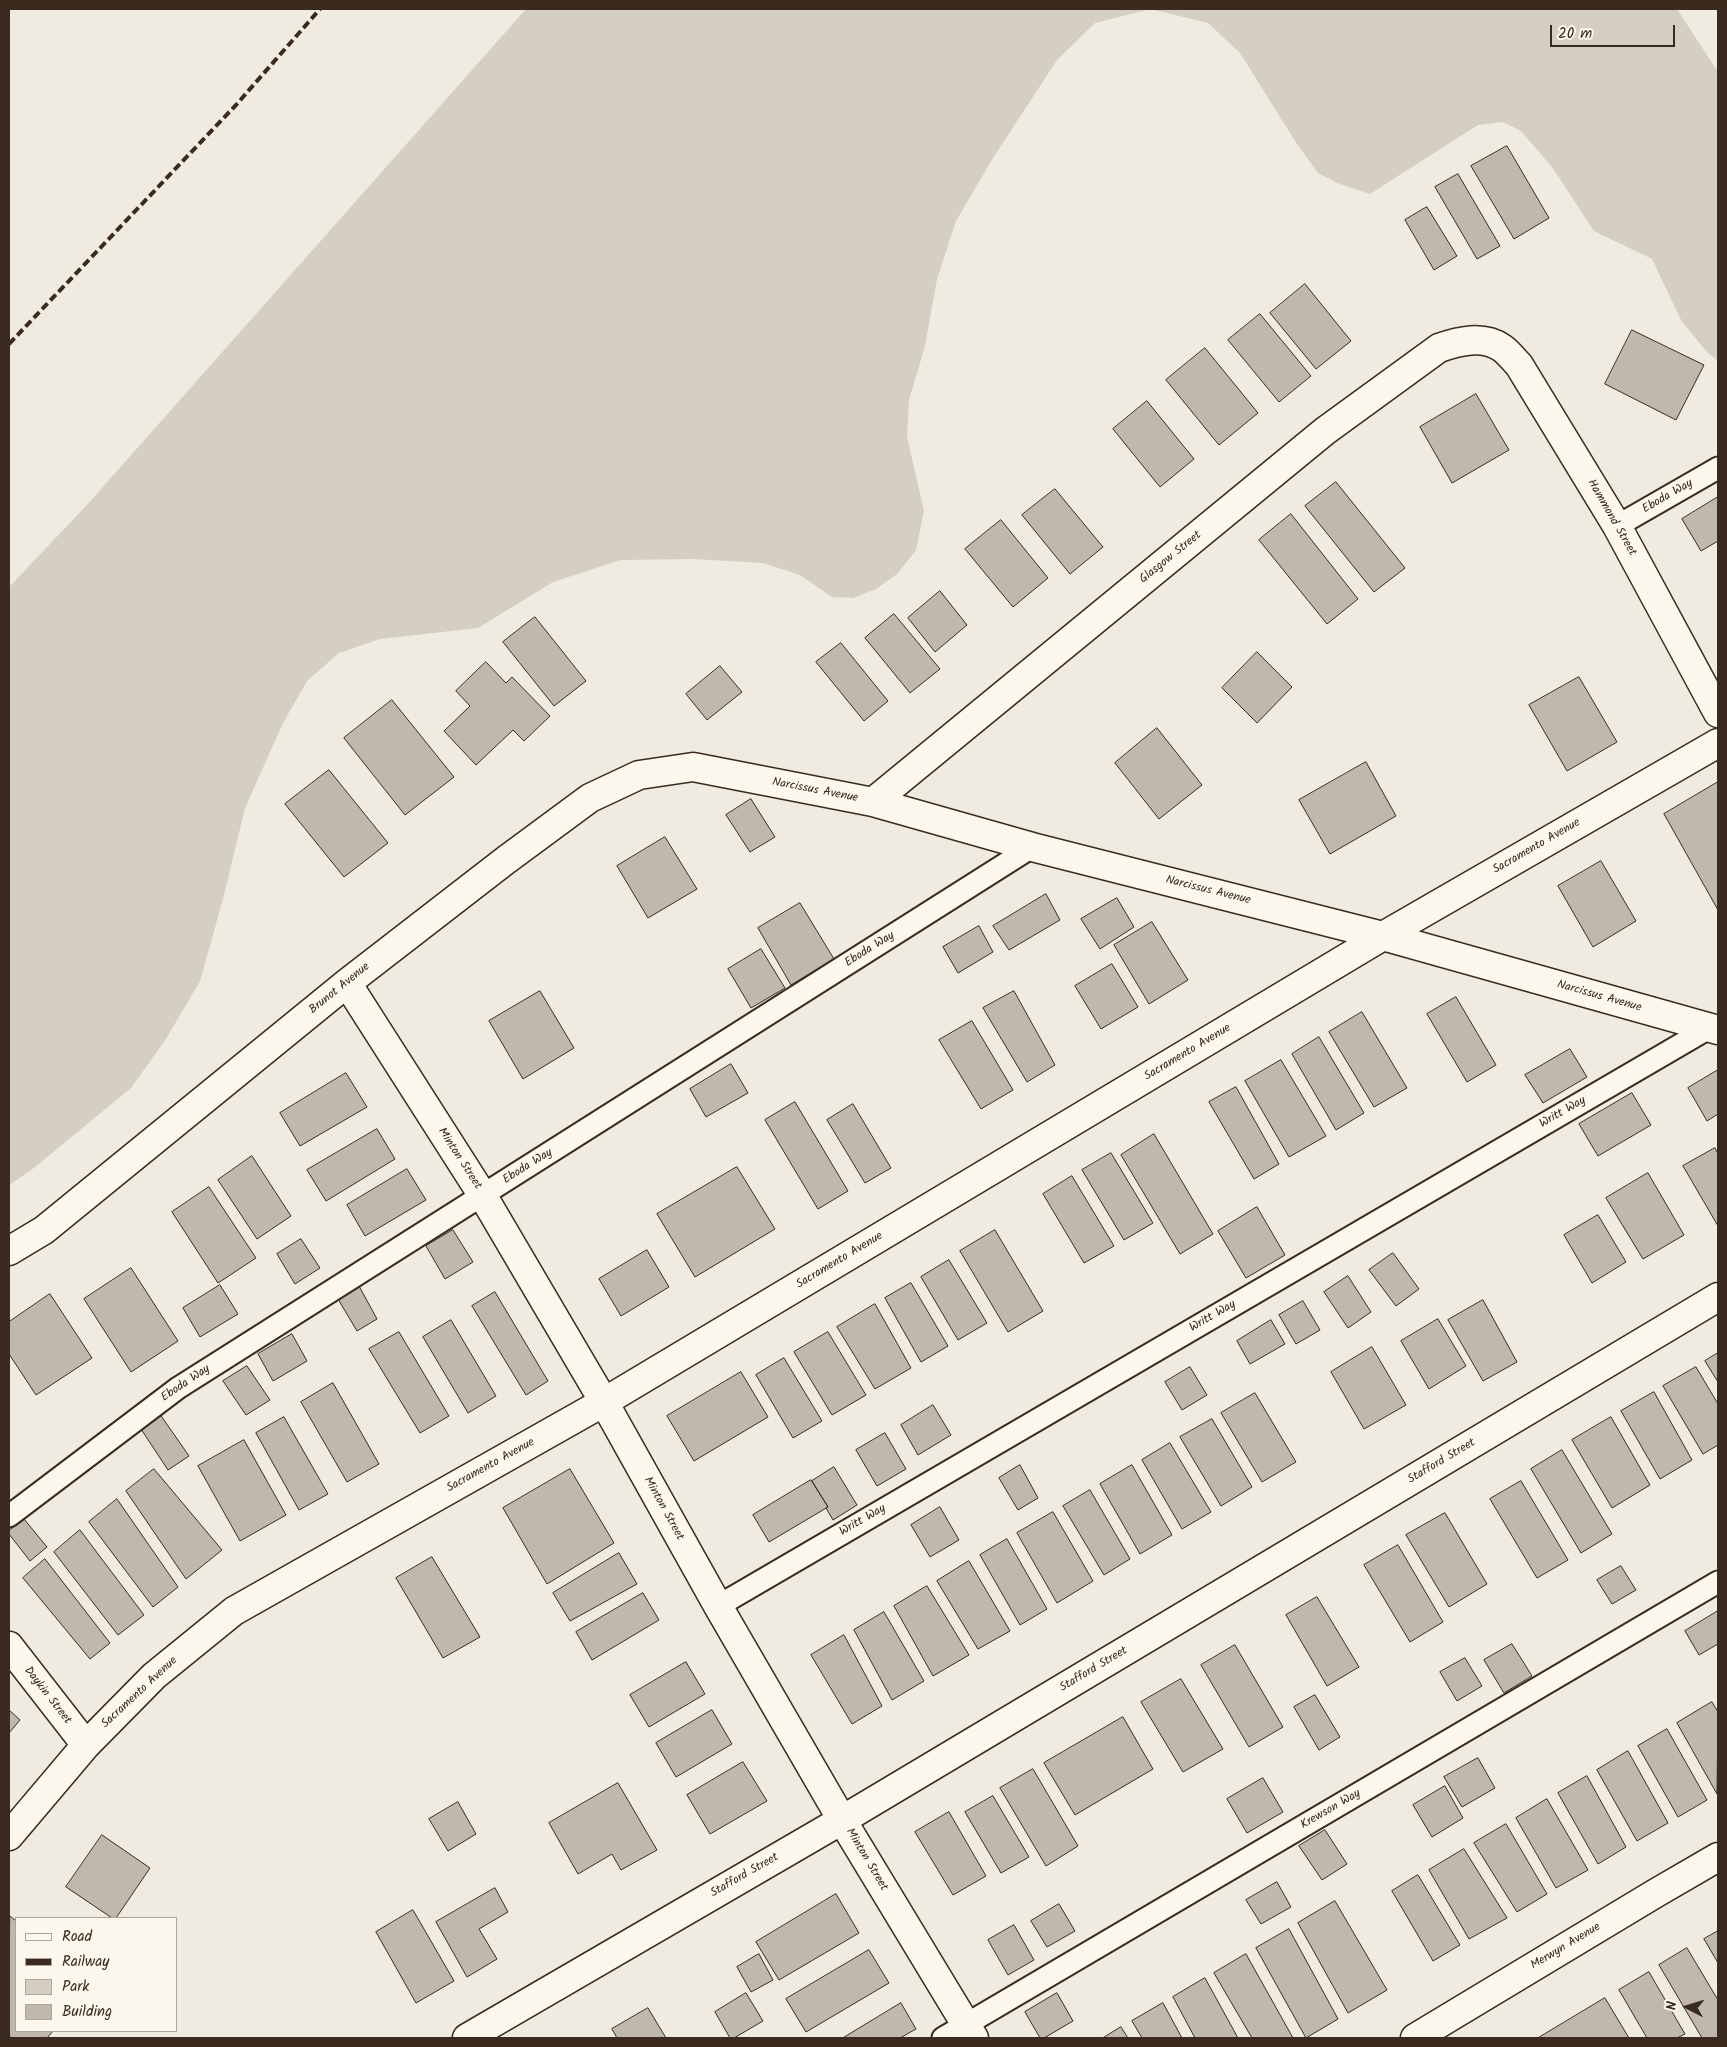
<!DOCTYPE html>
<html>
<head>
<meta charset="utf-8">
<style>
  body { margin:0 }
  #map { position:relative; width:1727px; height:2047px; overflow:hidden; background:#f0ebe0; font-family:Kalam,sans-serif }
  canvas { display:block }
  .frame { position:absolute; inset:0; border:10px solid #3b2a1e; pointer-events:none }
  .legend { position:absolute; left:15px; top:1917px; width:162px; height:115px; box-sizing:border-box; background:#fbf7ec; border:1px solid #aea59a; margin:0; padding:6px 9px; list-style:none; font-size:15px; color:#3b2a1e }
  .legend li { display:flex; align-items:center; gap:10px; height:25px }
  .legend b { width:25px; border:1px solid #aea59a }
  .north { position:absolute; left:1662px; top:1982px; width:50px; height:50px; -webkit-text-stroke:4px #fbf7ec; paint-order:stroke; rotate:275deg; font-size:14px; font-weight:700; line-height:20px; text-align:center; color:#3b2a1e }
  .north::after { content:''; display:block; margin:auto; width:18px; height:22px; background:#3b2a1e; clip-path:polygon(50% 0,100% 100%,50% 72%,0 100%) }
  .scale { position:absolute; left:1550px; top:25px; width:125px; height:22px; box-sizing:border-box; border:2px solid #3b2a1e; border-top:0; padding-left:6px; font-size:15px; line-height:18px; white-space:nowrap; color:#3b2a1e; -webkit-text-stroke:4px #fbf7ec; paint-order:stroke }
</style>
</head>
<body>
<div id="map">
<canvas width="1727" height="2047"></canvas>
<div class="frame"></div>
<ul class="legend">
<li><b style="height:6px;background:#fbf7ec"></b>Road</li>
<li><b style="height:6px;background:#3b2a1e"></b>Railway</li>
<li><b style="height:14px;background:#d5cec3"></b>Park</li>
<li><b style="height:14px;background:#c0b8ad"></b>Building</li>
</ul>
<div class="north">N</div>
<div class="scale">20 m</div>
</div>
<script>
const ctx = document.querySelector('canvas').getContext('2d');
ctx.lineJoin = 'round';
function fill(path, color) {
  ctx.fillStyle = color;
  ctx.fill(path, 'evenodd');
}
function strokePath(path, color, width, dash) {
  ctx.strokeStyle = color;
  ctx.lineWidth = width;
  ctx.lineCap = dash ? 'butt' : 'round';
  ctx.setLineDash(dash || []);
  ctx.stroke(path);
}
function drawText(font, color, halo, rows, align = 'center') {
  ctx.font = font + ' Kalam,sans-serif';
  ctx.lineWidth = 5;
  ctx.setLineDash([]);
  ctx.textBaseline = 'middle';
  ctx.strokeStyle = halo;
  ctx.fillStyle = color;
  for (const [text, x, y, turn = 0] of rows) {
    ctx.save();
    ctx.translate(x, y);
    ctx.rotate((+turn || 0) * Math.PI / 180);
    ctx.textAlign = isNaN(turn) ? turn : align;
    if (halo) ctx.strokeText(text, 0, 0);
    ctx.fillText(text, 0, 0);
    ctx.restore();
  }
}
const green = new Path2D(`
  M526,9H1677L1718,72V361L1707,352L1682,322L1652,259L1594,231L1552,167L1521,131L1503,122L1478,125L1370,194L1337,183L1318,173L1295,141L1240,53L1208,23L1150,9L1095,23L1057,60L993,158L956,221L937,279L925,346L909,400L907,437L924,511L916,550L897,574L876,589L853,598L832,597L800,575L763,563L693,559L621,560L553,582L478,628L380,639L339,653L307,681L283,723L245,808L223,899L200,981L166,1039L131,1088L30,1171L9,1185V587L86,506Z`);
const building = new Path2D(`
  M1507,146L1549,218L1514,239L1471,166Z
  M1458,174L1500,246L1477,259L1435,187Z
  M1427,207L1457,256L1434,270L1405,220Z
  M1305,284L1351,341L1316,369L1270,313Z
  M1260,314L1311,376L1279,402L1228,340Z
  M1632,330L1704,365L1676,420L1605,384Z
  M1205,348L1258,413L1219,445L1166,380Z
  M1476,394L1509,450L1452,483L1420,427Z
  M1147,401L1194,459L1160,487L1113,429Z
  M1336,482L1405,568L1374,592L1305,506Z
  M1055,489L1103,547L1070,574L1022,515Z
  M1718,497V541L1701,551L1682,519Z
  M1291,514L1358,599L1327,624L1259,540Z
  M1001,520L1048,578L1013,607L965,549Z
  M940,591L967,625L935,652L908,618Z
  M894,614L940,669L910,693L865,638Z
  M535,617L586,681L554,706L503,642Z
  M841,643L888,701L864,721L816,662Z
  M1257,652L1292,687L1257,723L1222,688Z
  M486,662L506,683L512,677L550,716L524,741L513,730L476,765L444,731L470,706L456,691Z
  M720,666L742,692L707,720L686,694Z
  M1579,677L1617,742L1567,771L1529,705Z
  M392,700L454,777L405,815L344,738Z
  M1157,728L1202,785L1159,819L1115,763Z
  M1366,762L1396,816L1330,854L1299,800Z
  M329,770L388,843L344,877L285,804Z
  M1718,782V910L1664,814Z
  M751,799L775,837L750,852L726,815Z
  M665,837L697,889L648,918L617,866Z
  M1601,861L1636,921L1593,947L1558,886Z
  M1046,894L1060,920L1009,950L993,926Z
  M1117,898L1134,927L1100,949L1081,919Z
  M800,903L834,959L791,985L758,928Z
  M1152,922L1188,980L1149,1004L1114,945Z
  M979,926L993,952L958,973L943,947Z
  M761,949L785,988L751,1008L728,969Z
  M1112,964L1138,1007L1101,1029L1075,986Z
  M540,991L574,1048L523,1079L489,1021Z
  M1014,991L1055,1065L1027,1082L983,1008Z
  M1456,997L1496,1065L1467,1082L1427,1014Z
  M1362,1012L1407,1088L1374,1107L1329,1032Z
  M972,1021L1013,1090L981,1109L939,1040Z
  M1319,1037L1364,1113L1336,1130L1292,1054Z
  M1570,1049L1587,1077L1543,1103L1525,1075Z
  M1281,1060L1326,1136L1289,1157L1245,1081Z
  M731,1064L748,1093L706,1117L690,1089Z
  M1718,1070V1114L1707,1121L1688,1088Z
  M346,1073L367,1107L300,1146L280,1113Z
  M1236,1087L1279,1164L1254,1179L1209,1102Z
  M1632,1093L1651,1125L1598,1156L1579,1124Z
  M795,1102L848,1191L818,1209L765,1120Z
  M853,1104L891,1168L865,1183L827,1120Z
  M377,1129L395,1159L326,1201L307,1170Z
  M1154,1134L1213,1234L1180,1254L1121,1155Z
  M1715,1148L1718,1154V1226L1683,1166Z
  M1111,1153L1153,1223L1124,1240L1082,1170Z
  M252,1156L291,1216L257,1239L218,1180Z
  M737,1167L775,1229L695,1277L657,1214Z
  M407,1169L426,1200L365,1236L347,1205Z
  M1648,1173L1684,1235L1643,1259L1606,1198Z
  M1072,1176L1114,1246L1084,1263L1043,1194Z
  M209,1187L256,1258L218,1283L172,1212Z
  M1257,1207L1285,1255L1246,1278L1218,1231Z
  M1598,1215L1626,1262L1592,1283L1564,1235Z
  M453,1230L473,1262L445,1279L426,1246Z
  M995,1230L1043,1311L1008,1332L960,1251Z
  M301,1239L320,1268L295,1284L277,1254Z
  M647,1250L669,1287L621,1316L599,1279Z
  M1393,1253L1419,1289L1396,1306L1369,1270Z
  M949,1260L987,1323L958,1340L921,1277Z
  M131,1268L178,1341L131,1372L84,1299Z
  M1348,1276L1371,1312L1348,1328L1324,1292Z
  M911,1283L948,1346L921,1362L885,1298Z
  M220,1285L238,1314L200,1337L183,1308Z
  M359,1286L377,1319L357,1331L338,1299Z
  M495,1292L548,1381L526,1395L472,1306Z
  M50,1294L92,1358L36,1395L9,1354V1322Z
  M1483,1300L1517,1362L1483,1381L1448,1320Z
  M1303,1301L1320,1330L1296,1344L1279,1315Z
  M875,1304L911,1368L875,1389L837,1327Z
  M1438,1319L1466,1366L1429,1389L1401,1341Z
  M451,1320L496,1396L468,1413L423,1337Z
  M1271,1320L1285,1344L1250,1364L1237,1341Z
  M399,1332L449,1416L420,1433L369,1349Z
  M828,1332L866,1395L832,1415L794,1352Z
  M292,1334L307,1361L273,1381L258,1354Z
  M1372,1347L1406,1405L1364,1429L1331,1372Z
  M1718,1353V1382L1705,1361Z
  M784,1358L822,1421L793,1438L756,1375Z
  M247,1366L270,1400L246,1415L223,1381Z
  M1190,1367L1207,1395L1182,1410L1165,1382Z
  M1696,1367L1718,1404V1445L1703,1454L1663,1386Z
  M741,1372L768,1417L694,1461L667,1416Z
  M333,1383L379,1464L347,1482L301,1402Z
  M1654,1392L1692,1460L1660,1479L1621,1411Z
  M1255,1393L1296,1462L1262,1482L1221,1413Z
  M933,1405L951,1435L918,1455L901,1425Z
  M157,1410L189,1456L168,1470L137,1423Z
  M284,1417L328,1494L299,1510L256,1433Z
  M1611,1417L1650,1485L1612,1508L1572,1440Z
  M1212,1419L1252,1487L1221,1506L1180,1437Z
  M885,1433L906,1469L877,1486L856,1450Z
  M244,1440L286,1515L240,1541L198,1466Z
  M1170,1443L1211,1512L1182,1529L1142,1460Z
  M1562,1450L1612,1534L1581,1553L1531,1469Z
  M1020,1465L1038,1498L1018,1510L999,1478Z
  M1132,1465L1172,1535L1140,1554L1100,1484Z
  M834,1467L857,1505L833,1520L826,1508L828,1507L812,1481Z
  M154,1469L222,1550L186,1579L126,1491Z
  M570,1469L614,1543L547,1584L503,1508Z
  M811,1480L828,1507L769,1542L753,1515Z
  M1521,1481L1568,1560L1537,1578L1490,1499Z
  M1090,1490L1130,1559L1104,1575L1063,1506Z
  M117,1499L178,1587L153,1607L89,1522Z
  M940,1507L959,1540L930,1557L911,1525Z
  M1053,1512L1093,1581L1057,1603L1017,1533Z
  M1445,1513L1487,1584L1449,1607L1406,1535Z
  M24,1519L47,1547L30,1561L9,1534V1531Z
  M80,1530L144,1615L118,1635L54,1552Z
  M1007,1539L1047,1609L1020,1625L980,1555Z
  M1398,1545L1443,1622L1410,1642L1364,1565Z
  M619,1553L637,1584L570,1621L553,1593Z
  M432,1557L480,1637L443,1658L396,1578Z
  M45,1559L110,1643L90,1659L23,1578Z
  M969,1561L1010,1631L978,1649L937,1581Z
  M1621,1566L1636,1590L1612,1604L1597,1580Z
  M927,1586L969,1655L933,1676L894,1606Z
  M643,1593L659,1620L592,1660L576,1632Z
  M1317,1597L1359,1667L1327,1686L1286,1615Z
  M1718,1611V1644L1699,1655L1685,1631Z
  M884,1612L924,1681L892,1700L854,1630Z
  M844,1635L882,1706L852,1724L811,1655Z
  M1512,1644L1532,1676L1504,1693L1484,1660Z
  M1235,1645L1283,1727L1249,1747L1201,1665Z
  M1465,1658L1482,1686L1457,1701L1440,1672Z
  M686,1662L705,1694L649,1727L630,1695Z
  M1181,1679L1223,1749L1183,1772L1141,1702Z
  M1315,1695L1340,1737L1319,1750L1294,1707Z
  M1712,1702L1718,1712L1717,1794L1677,1723Z
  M9,1710L20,1720L9,1733Z
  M712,1710L732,1744L676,1777L656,1743Z
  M1123,1717L1153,1769L1075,1815L1044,1763Z
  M1667,1729L1707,1800L1678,1817L1638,1746Z
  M1628,1751L1668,1823L1637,1841L1597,1770Z
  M1478,1758L1495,1788L1462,1807L1444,1777Z
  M743,1762L767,1801L710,1834L687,1795Z
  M1033,1769L1078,1846L1046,1866L1000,1788Z
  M1587,1776L1626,1847L1598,1864L1558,1793Z
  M1263,1778L1283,1812L1247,1833L1227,1799Z
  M618,1783L657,1850L621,1870L612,1854L578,1874L549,1823Z
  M1445,1786L1463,1818L1432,1837L1413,1805Z
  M993,1796L1029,1857L1001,1873L965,1812Z
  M1547,1799L1588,1870L1556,1888L1516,1818Z
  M458,1802L476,1834L448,1851L429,1819Z
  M949,1812L986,1876L953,1895L915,1832Z
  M1506,1824L1547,1894L1517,1912L1474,1843Z
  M1325,1830L1347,1864L1322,1880L1299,1846Z
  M102,1835L150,1868L116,1918H112L66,1887Z
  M1464,1849L1507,1918L1469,1939L1429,1870Z
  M1418,1875L1460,1945L1433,1961L1392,1891Z
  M1277,1882L1291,1907L1261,1924L1246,1900Z
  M495,1888L508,1912L479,1929L497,1959L467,1977L436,1922Z
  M836,1894L859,1933L779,1980L756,1942Z
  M1335,1901L1387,1990L1348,2013L1298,1923Z
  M1059,1904L1075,1931L1047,1947L1031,1921Z
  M413,1910L454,1981L416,2003L376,1932Z
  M10,1916L16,1921V2031H53L47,2038H12L9,2036Z
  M1014,1925L1034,1960L1008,1975L988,1940Z
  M1289,1929L1338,2019L1306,2038L1256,1948Z
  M1718,1931V1963L1704,1939Z
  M1687,1948L1718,2000V2038H1702L1659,1965Z
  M869,1950L889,1983L806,2032L786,1999Z
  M759,1954L773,1980L751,1992L737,1967Z
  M1246,1954L1293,2038H1252L1214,1973Z
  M1649,1972L1685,2034L1677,2038H1647L1619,1990Z
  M1205,1978L1238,2038H1195L1173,1997Z
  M746,1993L763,2021L734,2038H730L715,2012Z
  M1057,1993L1073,2021L1044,2038H1040L1025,2012Z
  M1605,1998L1629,2038H1538Z
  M901,2003L916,2029L900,2038H843Z
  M1163,2003L1182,2038H1142L1132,2021Z
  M648,2008L666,2038H617L612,2029Z
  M1121,2027L1128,2038H1103Z`);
const lane = new Path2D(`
  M1617,526L1718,468
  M9,1516L178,1388L1032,847
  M718,1606L1709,1028
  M943,2038L1718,1582`);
const street = new Path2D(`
  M873,802L1325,431L1439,348C1459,341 1483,335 1502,348C1508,352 1514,360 1519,365L1617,526L1718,713
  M347,983L483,1196L604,1402L718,1606L842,1820L974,2038
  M9,1251L44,1230L347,983L506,860L590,798L639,775L693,767L873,802L1032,847L1383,936L1718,1030
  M9,1646L86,1745
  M9,1836L86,1745L154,1676L234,1611L604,1402L1383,936L1718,743
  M467,2038L842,1820L1718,1297
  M1415,2038L1656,1893L1718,1857`);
const rail = new Path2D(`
  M9,344L236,105L320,9`);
const streetNames = [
  ["Eboda Way",1668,497,-30],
  ["Hammond Street",1611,518,60],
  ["Glasgow Street",1171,558,-39],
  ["Narcissus Avenue",815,791,11],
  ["Sacramento Avenue",1537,847,-30],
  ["Narcissus Avenue",1208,891,14],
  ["Eboda Way",870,950,-32],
  ["Brunot Avenue",340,989,-39],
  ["Narcissus Avenue",1599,997,16],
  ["Sacramento Avenue",1188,1053,-31],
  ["Writt Way",1563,1113,-30],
  ["Minton Street",459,1159,57],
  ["Eboda Way",528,1167,-32],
  ["Sacramento Avenue",840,1261,-31],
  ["Writt Way",1213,1317,-30],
  ["Eboda Way",186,1384,-34],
  ["Stafford Street",1442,1462,-31],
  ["Sacramento Avenue",491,1466,-29],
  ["Minton Street",663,1509,61],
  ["Writt Way",863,1521,-30],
  ["Stafford Street",1094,1670,-31],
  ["Sacramento Avenue",140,1693,-43],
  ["Daykin Street",47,1696,52],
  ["Krewson Way",1331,1810,-30],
  ["Minton Street",866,1860,59],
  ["Stafford Street",745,1876,-30],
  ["Merwyn Avenue",1566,1947,-31]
];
fill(green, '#d5cec3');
fill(building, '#c0b8ad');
strokePath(building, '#3b2a1e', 1);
strokePath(lane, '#3b2a1e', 25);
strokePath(street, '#3b2a1e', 31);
strokePath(lane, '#fbf7ec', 21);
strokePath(street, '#fbf7ec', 28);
strokePath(rail, '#3b2a1e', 4, [8, 4]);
drawText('12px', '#3b2a1e', '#fbf7ec', streetNames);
</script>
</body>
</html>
